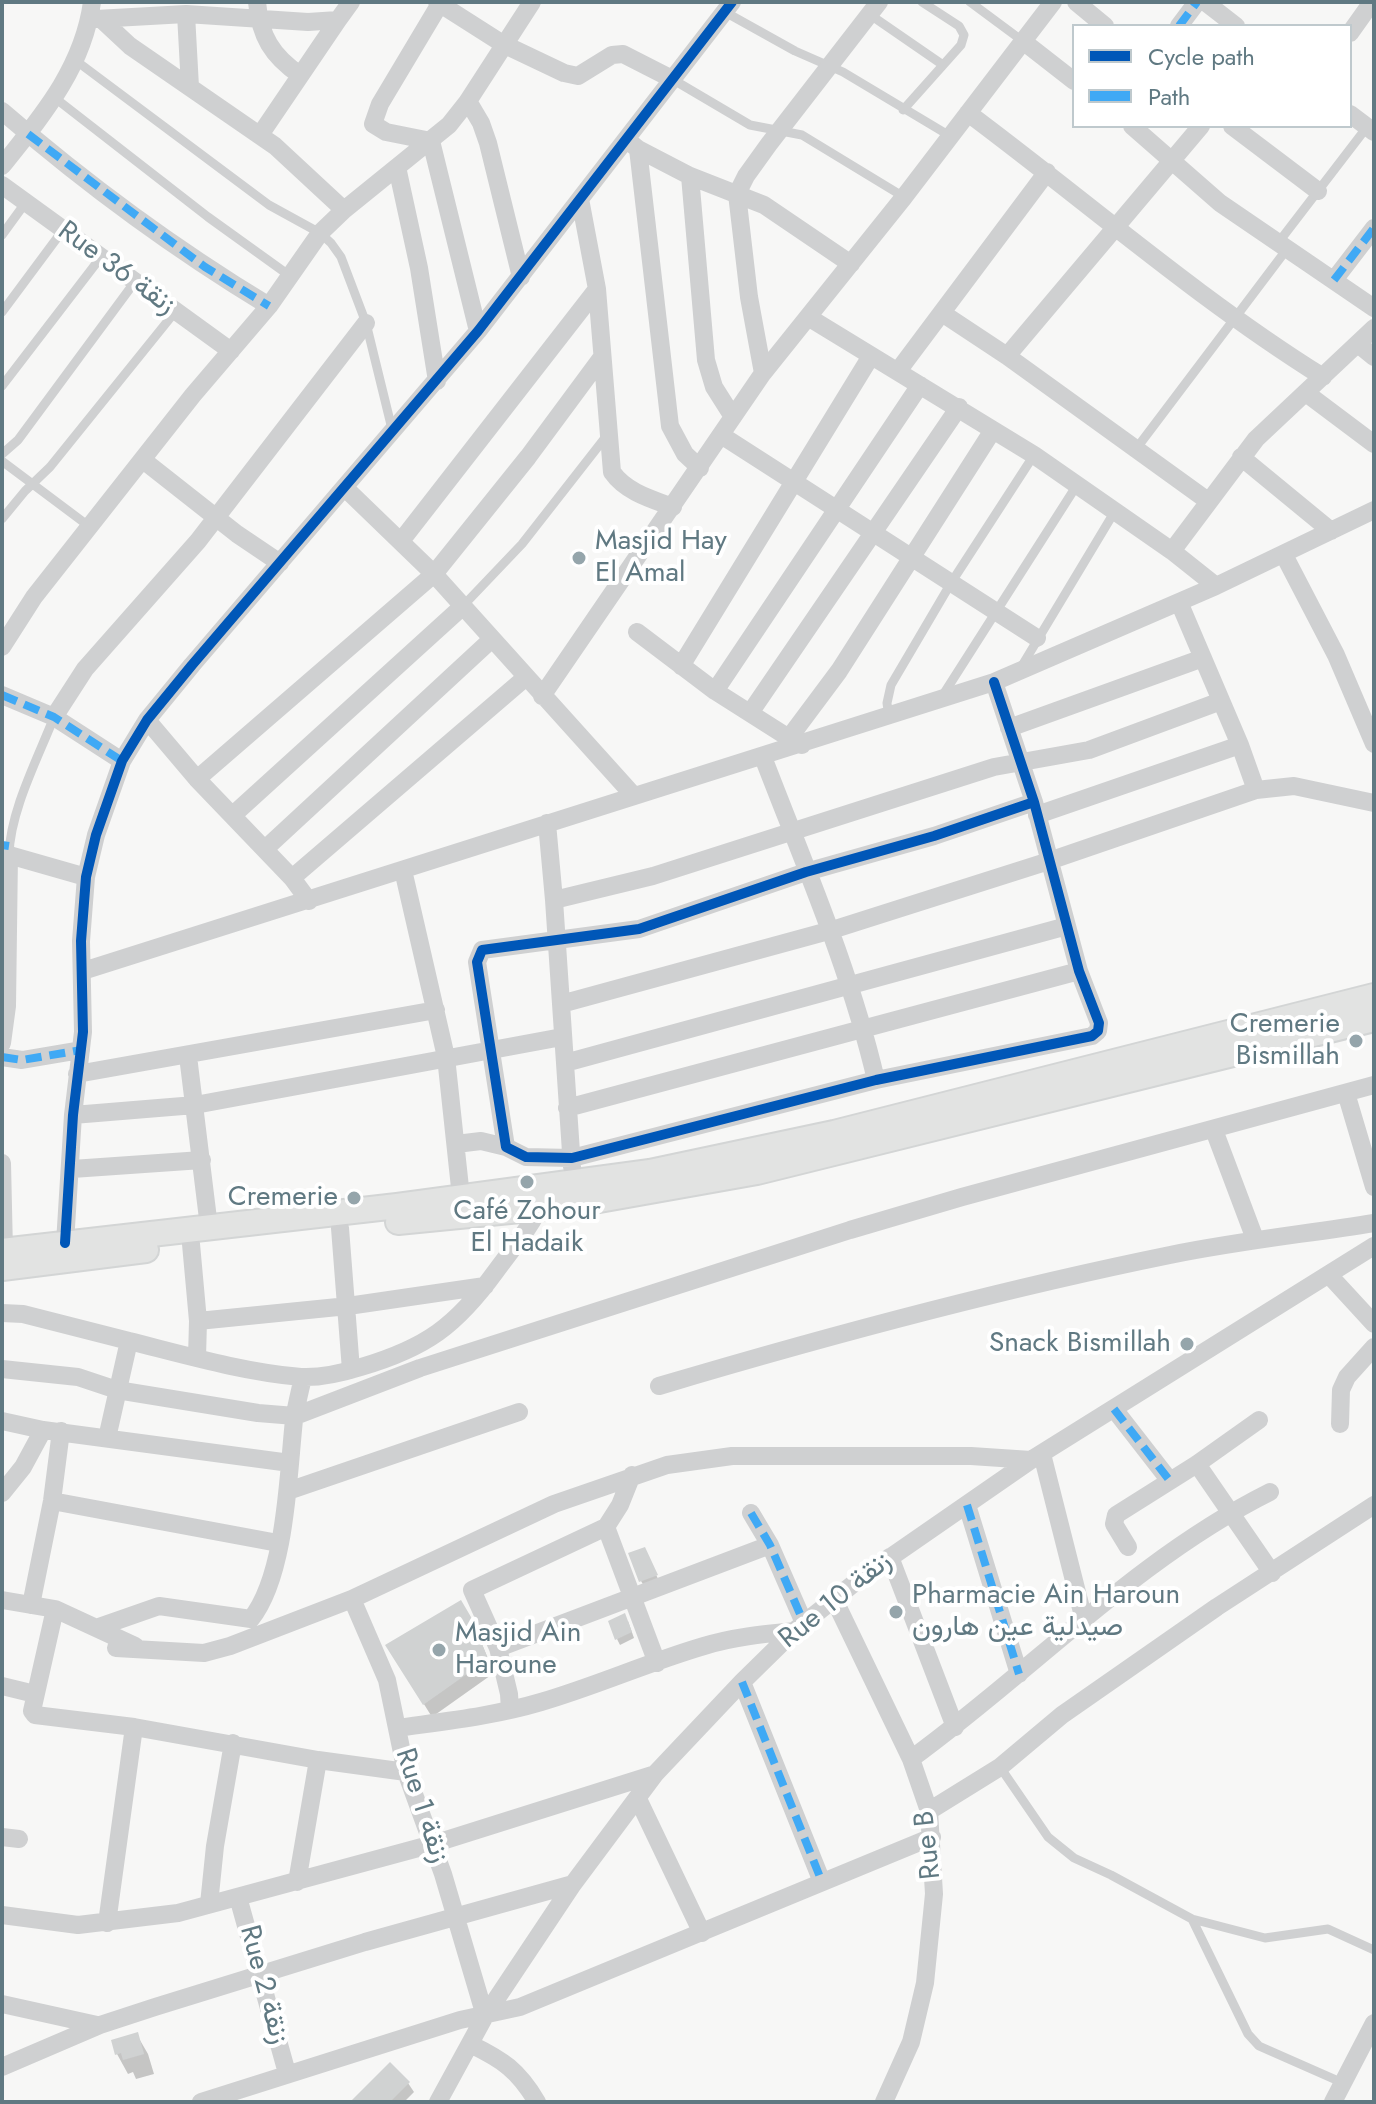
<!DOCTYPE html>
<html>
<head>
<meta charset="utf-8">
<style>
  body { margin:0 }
  #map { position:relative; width:1376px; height:2104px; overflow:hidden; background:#f7f7f6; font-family:Jost,sans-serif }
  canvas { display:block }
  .frame { position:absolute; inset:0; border:4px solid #607982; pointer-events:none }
  .legend { position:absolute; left:1072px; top:24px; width:280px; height:104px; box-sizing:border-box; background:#fff; border:2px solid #bfc9cd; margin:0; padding:10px 14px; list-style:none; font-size:24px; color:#607982 }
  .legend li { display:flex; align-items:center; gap:16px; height:40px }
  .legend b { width:40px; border:2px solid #bfc9cd }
</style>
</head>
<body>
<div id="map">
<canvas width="1376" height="2104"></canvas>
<div class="frame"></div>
<ul class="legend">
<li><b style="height:10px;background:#0057b8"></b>Cycle path</li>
<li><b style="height:10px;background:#3fa9f5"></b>Path</li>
</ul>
</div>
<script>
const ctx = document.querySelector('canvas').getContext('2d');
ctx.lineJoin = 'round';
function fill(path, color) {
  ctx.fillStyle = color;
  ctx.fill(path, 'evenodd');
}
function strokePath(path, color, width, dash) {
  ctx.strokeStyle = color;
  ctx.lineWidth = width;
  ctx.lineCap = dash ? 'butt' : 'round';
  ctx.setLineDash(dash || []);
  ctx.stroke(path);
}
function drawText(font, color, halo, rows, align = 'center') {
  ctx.font = font + ' Jost,Vazirmatn,sans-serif';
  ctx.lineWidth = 8;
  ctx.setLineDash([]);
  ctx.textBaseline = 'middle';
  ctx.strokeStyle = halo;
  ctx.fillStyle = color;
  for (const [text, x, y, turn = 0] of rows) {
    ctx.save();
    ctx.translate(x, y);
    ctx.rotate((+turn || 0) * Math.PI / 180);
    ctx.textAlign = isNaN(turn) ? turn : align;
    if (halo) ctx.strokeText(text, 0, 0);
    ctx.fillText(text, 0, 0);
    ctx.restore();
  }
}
const shadow = new Path2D(`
  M647,1555L659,1581L644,1586L641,1581Z
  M460,1603L477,1632L494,1673L432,1717L395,1658Z
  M628,1621L634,1638L620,1645L617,1639Z
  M137,2035L148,2054L154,2074L136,2079L133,2072L128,2074L117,2054Z
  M408,2083L414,2092L404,2102H353Z`);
const building = new Path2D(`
  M645,1547L658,1575L639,1582L628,1553Z
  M461,1600L471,1617L488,1659L423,1705L385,1645Z
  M625,1613L632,1632L615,1640L608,1621Z
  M138,2032L144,2054L123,2060L121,2053L115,2055L111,2040Z
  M390,2062L410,2082L390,2102H350Z`);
const lane = new Path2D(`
  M970,2L1024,42
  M725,12L795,51L843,72L950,136
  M869,14L943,65
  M75,60L269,205L320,233L331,243L341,257L366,323L392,429
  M672,79L750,125L802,135L904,197
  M55,98L208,217L290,276
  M903,110L961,45L964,35L959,26L922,2
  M2,235L26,202
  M1278,243L1367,127
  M2,312L63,230
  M2,386L101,257
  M1136,449L1287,249
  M2,454L18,440L134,283
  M2,461L90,527
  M2,519L25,491L50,467L175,312
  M462,607L522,544L608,434
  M1020,669L1115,511
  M941,698L1077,485
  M889,718L887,703L891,685L951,583L1034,455
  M9,855C10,811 38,758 54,717
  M1000,1767L1048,1837L1074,1858L1111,1875L1192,1919L1248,2034L1259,2046L1343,2083
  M1192,1919L1265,1938L1328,1929L1374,1950`);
const street = new Path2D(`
  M257,2C260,36 272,56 300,75
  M437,2L503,44L564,73L578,76L612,55L623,54L672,79
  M441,2L380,104L373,124L386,132L431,141L478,331
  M1076,2L1105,26
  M1205,2L1236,26
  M186,14L190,87
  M96,19L186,14L308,22L338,20L351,2
  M101,19L130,46L275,146L344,210
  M1179,26L1197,2
  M1350,33L1372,2
  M1024,42L1074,81
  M468,101L481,123L488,143L521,277
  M2,111C85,183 175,249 269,306
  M968,113C1086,201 1198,299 1323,377
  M1350,114L1374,132
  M1132,126L1220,203L1374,308
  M1232,126L1318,191
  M260,135L338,20
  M627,140L638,149L670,426L685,454L700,468
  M638,149L690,176L764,205L851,264
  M2,166C42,116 83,68 92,2
  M397,167L419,268L437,381
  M690,176L706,360L714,387L733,417
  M2,185L231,351
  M580,199L597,289L612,472C626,492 651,499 673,507
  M1334,280L1374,228
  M942,313L1007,356L1208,501
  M808,317L1034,455L1172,551L1216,586
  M1358,344L1374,357
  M1007,356L1201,126
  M898,371L1047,172
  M763,373L749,297L737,194L746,176L769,144L879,2
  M1306,393L1374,444
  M721,435L1037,638
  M1241,457L1331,531
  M143,460L237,534L280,563
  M345,488L434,574L634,796
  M401,541L597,289
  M1172,551L1256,439L1374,328
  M1284,555L1336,655L1374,744
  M1179,602L1240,745L1256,790
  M637,632L715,691L789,738
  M2,647L34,597L193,395L269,306L320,233L344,210L449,125L468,101L532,2
  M681,666L871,356
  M994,682L1034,802L1079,971L1099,1023L1098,1031L1092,1036L876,1080L572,1158L526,1157L506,1147L477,962L482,950L639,929L806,872L934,836L1034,802
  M715,691L920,385
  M2,695L54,717L122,761
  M542,696L763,373L904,197L1053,2
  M750,713L959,407
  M54,717L85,669L198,541L366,323
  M147,720L197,779L292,878L309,901
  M1009,728L1203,658
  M802,745L789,738L839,671L993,430
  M763,757C804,864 850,969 876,1080
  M197,779L434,574L528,457L602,357
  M233,815L462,607
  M1037,815L1240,745
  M547,823L554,900L572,1167
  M265,849L492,639
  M403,870L446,1057L461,1197
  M292,878L525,678
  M554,900L653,876L994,767L1089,750L1221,701
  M83,971L994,682L1216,586L1374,510
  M561,1004L832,930L1049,861L1256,790L1294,786L1374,803
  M2,1043L7,1006L9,855L86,877
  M188,1056L209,1227
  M2,1057L22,1060L81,1050
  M565,1063L1067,926
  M77,1074L436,1010
  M1346,1093L1374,1187
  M567,1108L1079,971
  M73,1115L195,1105L562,1037
  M1214,1130L1255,1239
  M456,1144L481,1141L506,1147
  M2,1163L4,1251
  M72,1169L202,1160
  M340,1228L351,1370
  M65,1243L73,1115L83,1032L81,941L86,877L96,835L122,761L147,720L192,665L478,331L732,2
  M191,1244L198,1321L197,1358
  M1329,1275L1374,1324
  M2,1313L23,1314L129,1341L107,1438
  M198,1321L348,1306L485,1286
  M129,1341C185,1355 243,1372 301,1377C321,1378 342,1373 361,1367C426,1348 456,1326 496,1271C512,1249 532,1226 543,1200
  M2,1369L78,1377L117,1390L258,1413L295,1416L420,1368L850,1230L962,1197L1374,1085
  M659,1386C827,1336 998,1290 1170,1255C1238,1241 1306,1234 1374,1223
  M1114,1409L1170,1481
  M2,1421L43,1430L290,1463
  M1340,1424L1341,1390L1347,1377L1374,1347
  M1042,1454L1084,1620
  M1197,1464L1272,1573
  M288,1491L519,1412
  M2,1493L23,1467L43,1430
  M52,1501L278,1543
  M967,1505L1019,1674
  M751,1513L770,1545L804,1623
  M606,1527L657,1663
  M1128,1547L1114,1524L1116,1515L1197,1464L1259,1420
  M890,1557L955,1727
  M352,1599L387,1680L406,1772L443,1874L485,2016
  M834,1599L911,1759L929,1811L934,1894L925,1983L911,2042L884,2102
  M2,1600L55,1609L135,1646
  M31,1605L52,1501L61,1431
  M55,1609L32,1711L35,1715L134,1727L318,1760L406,1772
  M96,1628L159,1606L251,1619C286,1575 288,1475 294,1420C296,1406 300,1391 303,1377
  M116,1648L204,1653L230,1646L352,1599L554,1504L667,1465L732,1456H971L1031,1460
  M498,1648L770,1545
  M742,1682L822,1882
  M2,1686L35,1694
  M510,1710L509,1694L498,1648L472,1590L606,1527L620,1505L632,1475
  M397,1728C446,1721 494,1716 541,1702C596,1686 649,1662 704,1646C733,1637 764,1634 794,1631
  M911,1759C1031,1672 1136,1559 1270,1492
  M638,1799L702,1933
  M929,1811L1000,1767L1062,1715L1217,1607L1374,1505
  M2,1837L19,1839
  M297,1882L318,1760
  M238,1897L287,2073
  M209,1904L215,1846L233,1743
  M2,1915L78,1925L178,1913L433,1844L655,1774
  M107,1923L134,1727
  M2,2004L97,2025
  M470,2044C503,2060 518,2070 537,2102
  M2,2067L100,2025L155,2007L365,1942L573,1884
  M201,2102L460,2020L520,2007L932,1837
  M438,2102L485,2016L573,1884L655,1774L742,1682L794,1631L862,1577L1031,1460L1374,1246
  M1333,2102L1374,2023`);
const secondary = new Path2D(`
  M398,1222L571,1205L757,1172L1374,1019
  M2,1251L397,1206L650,1172L834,1133L1374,996
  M2,1268L146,1250`);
const quiet = new Path2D(`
  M1179,26L1197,2
  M28,134L205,267L269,306
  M1334,280L1374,228
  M2,695L54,717L122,761
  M2,845L9,846
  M2,1057L22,1060L81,1050
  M1114,1409L1170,1481
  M967,1505L1019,1674
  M751,1513L770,1545L804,1623
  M742,1682L822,1882`);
const cycleway = new Path2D(`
  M994,682L1034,802L1079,971L1099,1023L1098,1031L1092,1036L876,1080L572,1158L526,1157L506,1147L477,962L482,950L639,929L806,872L934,836L1034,802
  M65,1243L73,1115L83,1032L81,941L86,877L96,835L122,761L147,720L192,665L478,331L732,2`);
const markers = [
  [579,558,8,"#95a5ab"],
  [1356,1041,8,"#95a5ab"],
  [527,1182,8,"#95a5ab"],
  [354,1198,8,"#95a5ab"],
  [1187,1344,8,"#95a5ab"],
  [896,1612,8,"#95a5ab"],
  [439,1650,8,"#95a5ab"]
];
const streetNames = [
  ["Rue 36 زنقة",116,269,36],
  ["Rue 10 زنقة",836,1601,-39],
  ["Rue 1 زنقة",421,1806,72],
  ["Rue B",929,1845,-96],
  ["Rue 2 زنقة",263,1985,75]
];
const poiNames = [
  ["Masjid Hay",595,542],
  ["El Amal",595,574],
  ["Cremerie",1340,1025,"right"],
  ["Bismillah",1340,1057,"right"],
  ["Cremerie",338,1198,"right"],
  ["Café Zohour",527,1212,"center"],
  ["El Hadaik",527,1244,"center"],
  ["Snack Bismillah",1171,1344,"right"],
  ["Pharmacie Ain Haroun",912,1596],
  ["صيدلية عين هارون",912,1628],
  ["Masjid Ain",455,1634],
  ["Haroune",455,1666]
];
fill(shadow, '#0003');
fill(building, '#d0d2d2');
strokePath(secondary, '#d3d5d5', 28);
strokePath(lane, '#cfd0d1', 9);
strokePath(street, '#cfd0d1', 18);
strokePath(secondary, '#e2e3e2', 24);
strokePath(quiet, '#3fa9f5', 8, [16, 8]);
strokePath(cycleway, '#0057b8', 10);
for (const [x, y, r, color] of markers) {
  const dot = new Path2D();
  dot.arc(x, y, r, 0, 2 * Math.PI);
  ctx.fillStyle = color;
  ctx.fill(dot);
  strokePath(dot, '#fff', 3);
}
drawText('28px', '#607982', '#fff', streetNames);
drawText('28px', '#607982', '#fff', poiNames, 'left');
</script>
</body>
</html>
